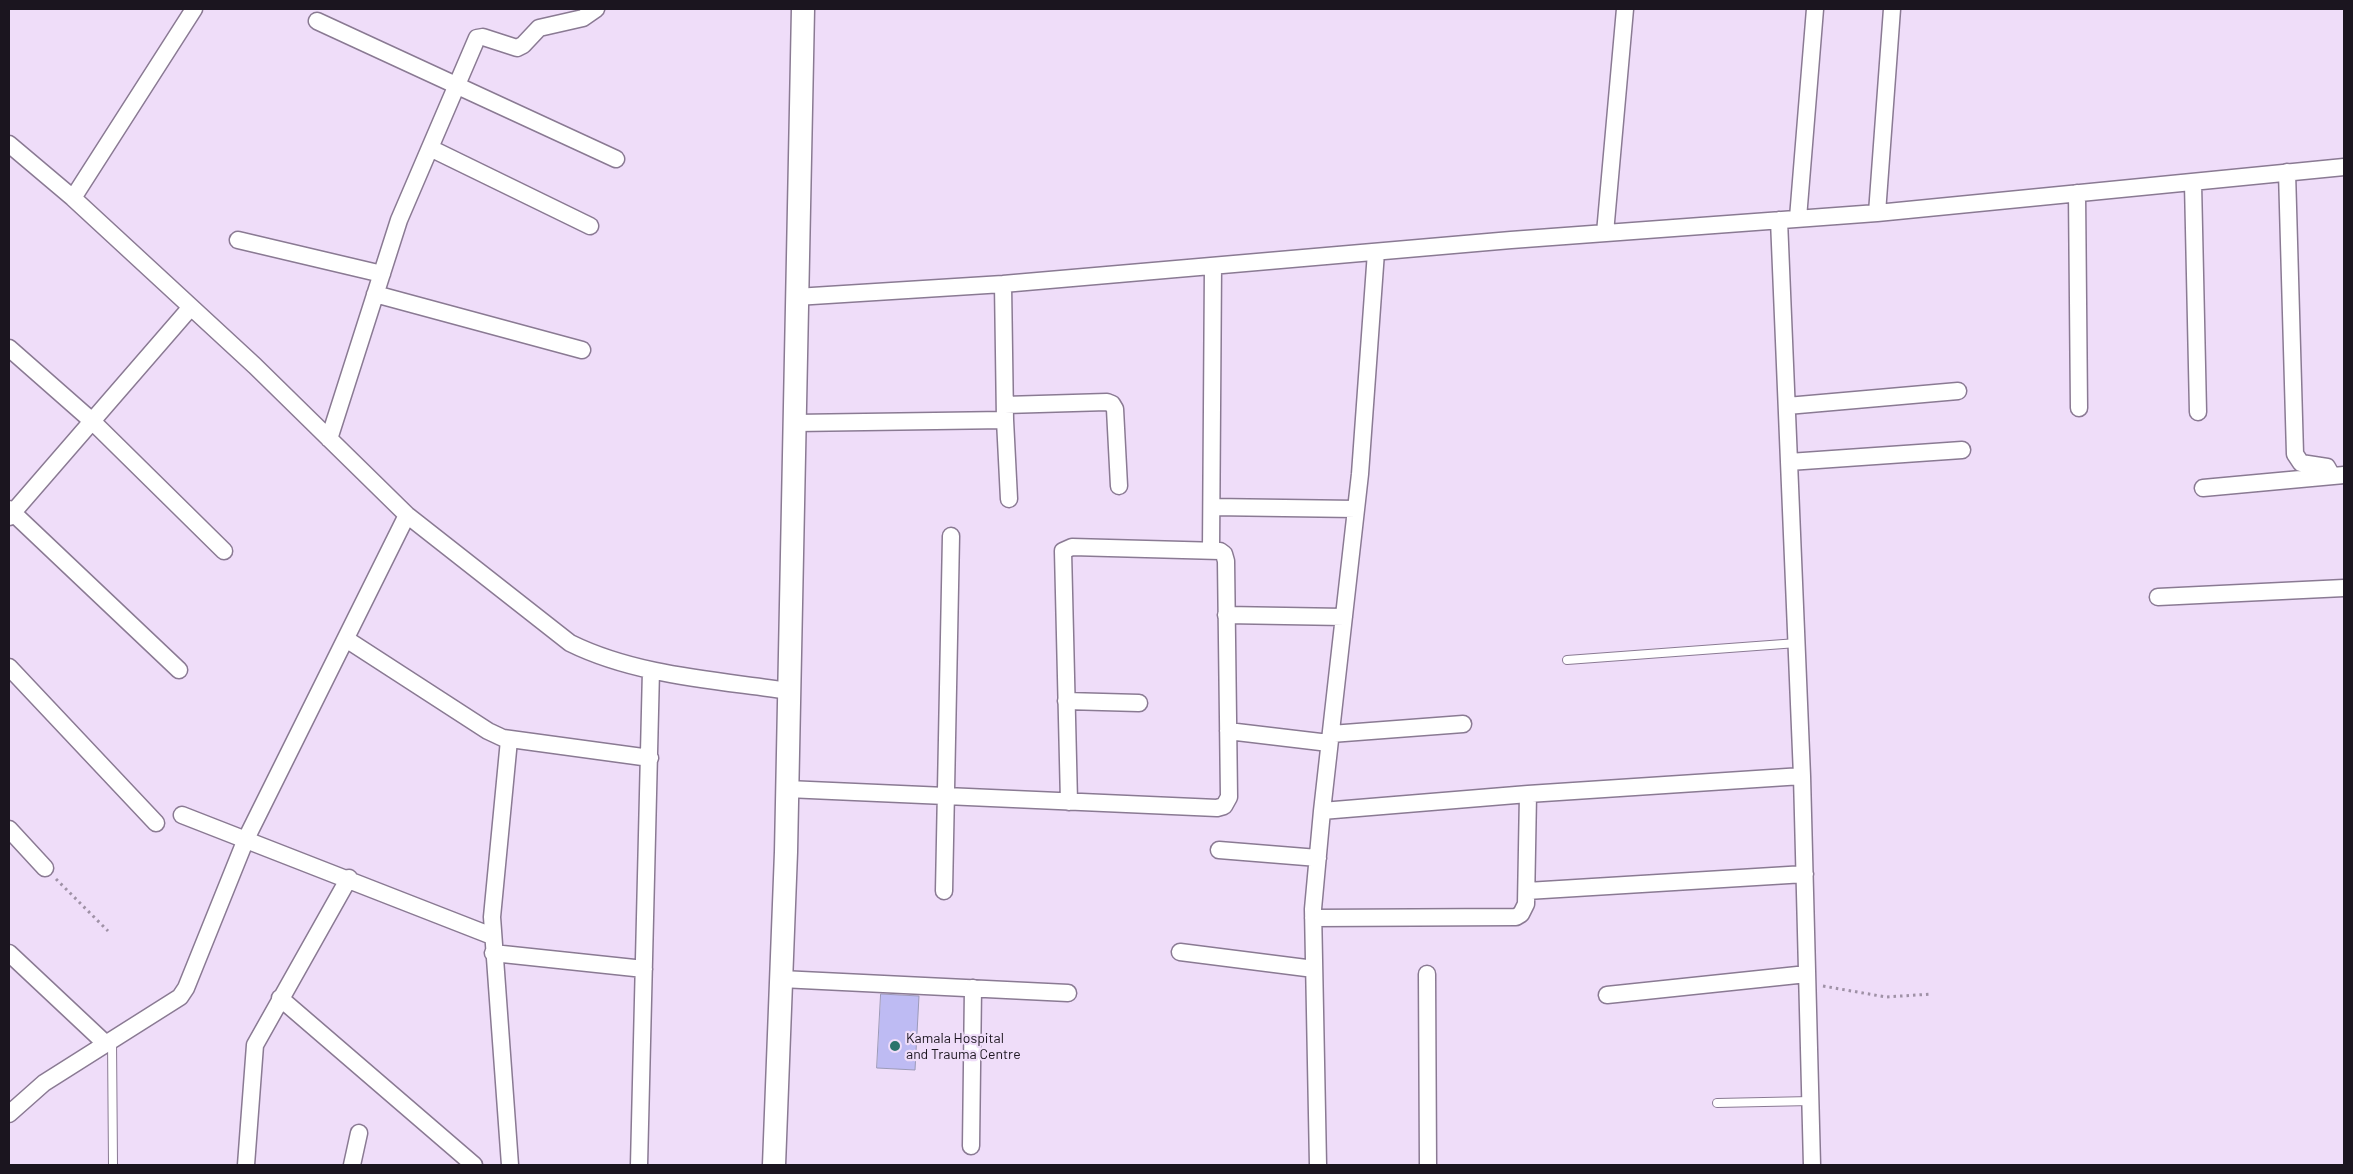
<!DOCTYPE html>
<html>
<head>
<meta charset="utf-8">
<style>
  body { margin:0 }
  #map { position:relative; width:2353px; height:1174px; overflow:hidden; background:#efddf9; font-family:Barlow,sans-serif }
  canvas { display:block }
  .frame { position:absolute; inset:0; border:10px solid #1b151f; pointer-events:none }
</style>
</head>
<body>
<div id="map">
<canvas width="2353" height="1174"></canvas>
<div class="frame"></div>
</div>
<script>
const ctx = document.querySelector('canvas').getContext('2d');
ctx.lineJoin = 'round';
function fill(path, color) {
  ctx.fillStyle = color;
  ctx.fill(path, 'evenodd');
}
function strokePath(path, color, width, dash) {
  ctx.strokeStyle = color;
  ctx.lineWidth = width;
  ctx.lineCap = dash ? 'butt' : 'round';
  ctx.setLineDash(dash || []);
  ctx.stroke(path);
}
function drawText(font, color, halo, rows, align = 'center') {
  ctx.font = font + ' Barlow,sans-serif';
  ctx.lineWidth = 4.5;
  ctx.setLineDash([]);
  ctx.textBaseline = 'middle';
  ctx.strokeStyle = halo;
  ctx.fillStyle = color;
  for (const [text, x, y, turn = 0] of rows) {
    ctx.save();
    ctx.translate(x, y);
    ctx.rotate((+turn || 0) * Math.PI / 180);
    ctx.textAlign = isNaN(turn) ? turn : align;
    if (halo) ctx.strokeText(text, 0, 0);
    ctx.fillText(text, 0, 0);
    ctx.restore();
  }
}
const building = new Path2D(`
  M881,994L919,996L915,1070L877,1068Z`);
const path = new Path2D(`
  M56,879L108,931
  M1823,986L1886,997L1932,994`);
const service = new Path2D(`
  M1567,660L1797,643
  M112,1040L113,1165
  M1717,1103L1811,1101`);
const minor = new Path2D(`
  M317,21L616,159
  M9,144L73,198L255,366L407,515L570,643C637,676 716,680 789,691
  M430,148L590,226
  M2287,172L2295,454L2301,463L2327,467L2332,476
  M2193,183L2198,412
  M2077,193L2079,408
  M73,198L194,9
  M1877,213L1892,9
  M1798,218L1815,9
  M1779,220L1802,776L1812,1165
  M1605,233L1625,9
  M238,240L382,274
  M1003,284L1005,420L1009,499
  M375,294L582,350
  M796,297L1003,284L1511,240L1877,213L2344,167
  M9,348L92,421L224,551
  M1005,405L1107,402L1112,404L1115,409L1119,486
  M1787,406L1958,391
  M795,423L1005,420
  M329,439L399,220L477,38L483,37L517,48L523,45L539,28L583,18L596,9
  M1789,462L1962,450
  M2203,488L2344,475
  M1212,507L1356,509
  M9,509L179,670
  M9,517L191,307
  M1211,550L1213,266
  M2158,597L2344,588
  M1226,615L1344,617
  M346,639L488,731L503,738L650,758
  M9,667L156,823
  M1066,701L1139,703
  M1228,731L1329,743
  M1331,734L1463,724
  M509,740L492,917L510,1165
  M787,789L1217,808L1224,806L1229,797L1226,561L1224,554L1220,551L1072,547L1063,551L1069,802
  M1322,811L1528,794L1802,776
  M182,815L492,936
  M9,829L45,868
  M1219,850L1318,858
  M944,891L951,536
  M1527,891L1805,874
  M1313,918L1516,917L1521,914L1526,904L1528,794
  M1180,952L1314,969
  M9,953L106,1044
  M493,953L644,969
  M1427,974L1428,1165
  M781,979L1068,993
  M1607,995L1807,974
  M280,998L474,1165
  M9,1114L44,1083L180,997L186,988L246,839L407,515
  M971,1146L973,988
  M246,1165L255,1045L349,878
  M352,1165L359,1133
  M639,1165L651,670
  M1318,1165L1313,909L1322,811L1360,474L1376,252`);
const secondary = new Path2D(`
  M774,1165L786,852L803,9`);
const markers = [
  [895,1046,6,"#2b736c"]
];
const poiNames = [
  ["Kamala Hospital",906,1038],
  ["and Trauma Centre",906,1054]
];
fill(building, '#bebbf3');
strokePath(building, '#9c9ab8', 1);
strokePath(service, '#8a7a93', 10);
strokePath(minor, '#8a7a93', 19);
strokePath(secondary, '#8a7a93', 25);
strokePath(path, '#9f91a6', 3, [2.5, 4]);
strokePath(service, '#fff', 8);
strokePath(minor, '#fff', 16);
strokePath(secondary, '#fff', 22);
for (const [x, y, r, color] of markers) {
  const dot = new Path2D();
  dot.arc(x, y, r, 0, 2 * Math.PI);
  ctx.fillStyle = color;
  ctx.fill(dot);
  strokePath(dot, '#efddf9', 2);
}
drawText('14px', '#1b151f', '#efddf9', poiNames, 'left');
</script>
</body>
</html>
